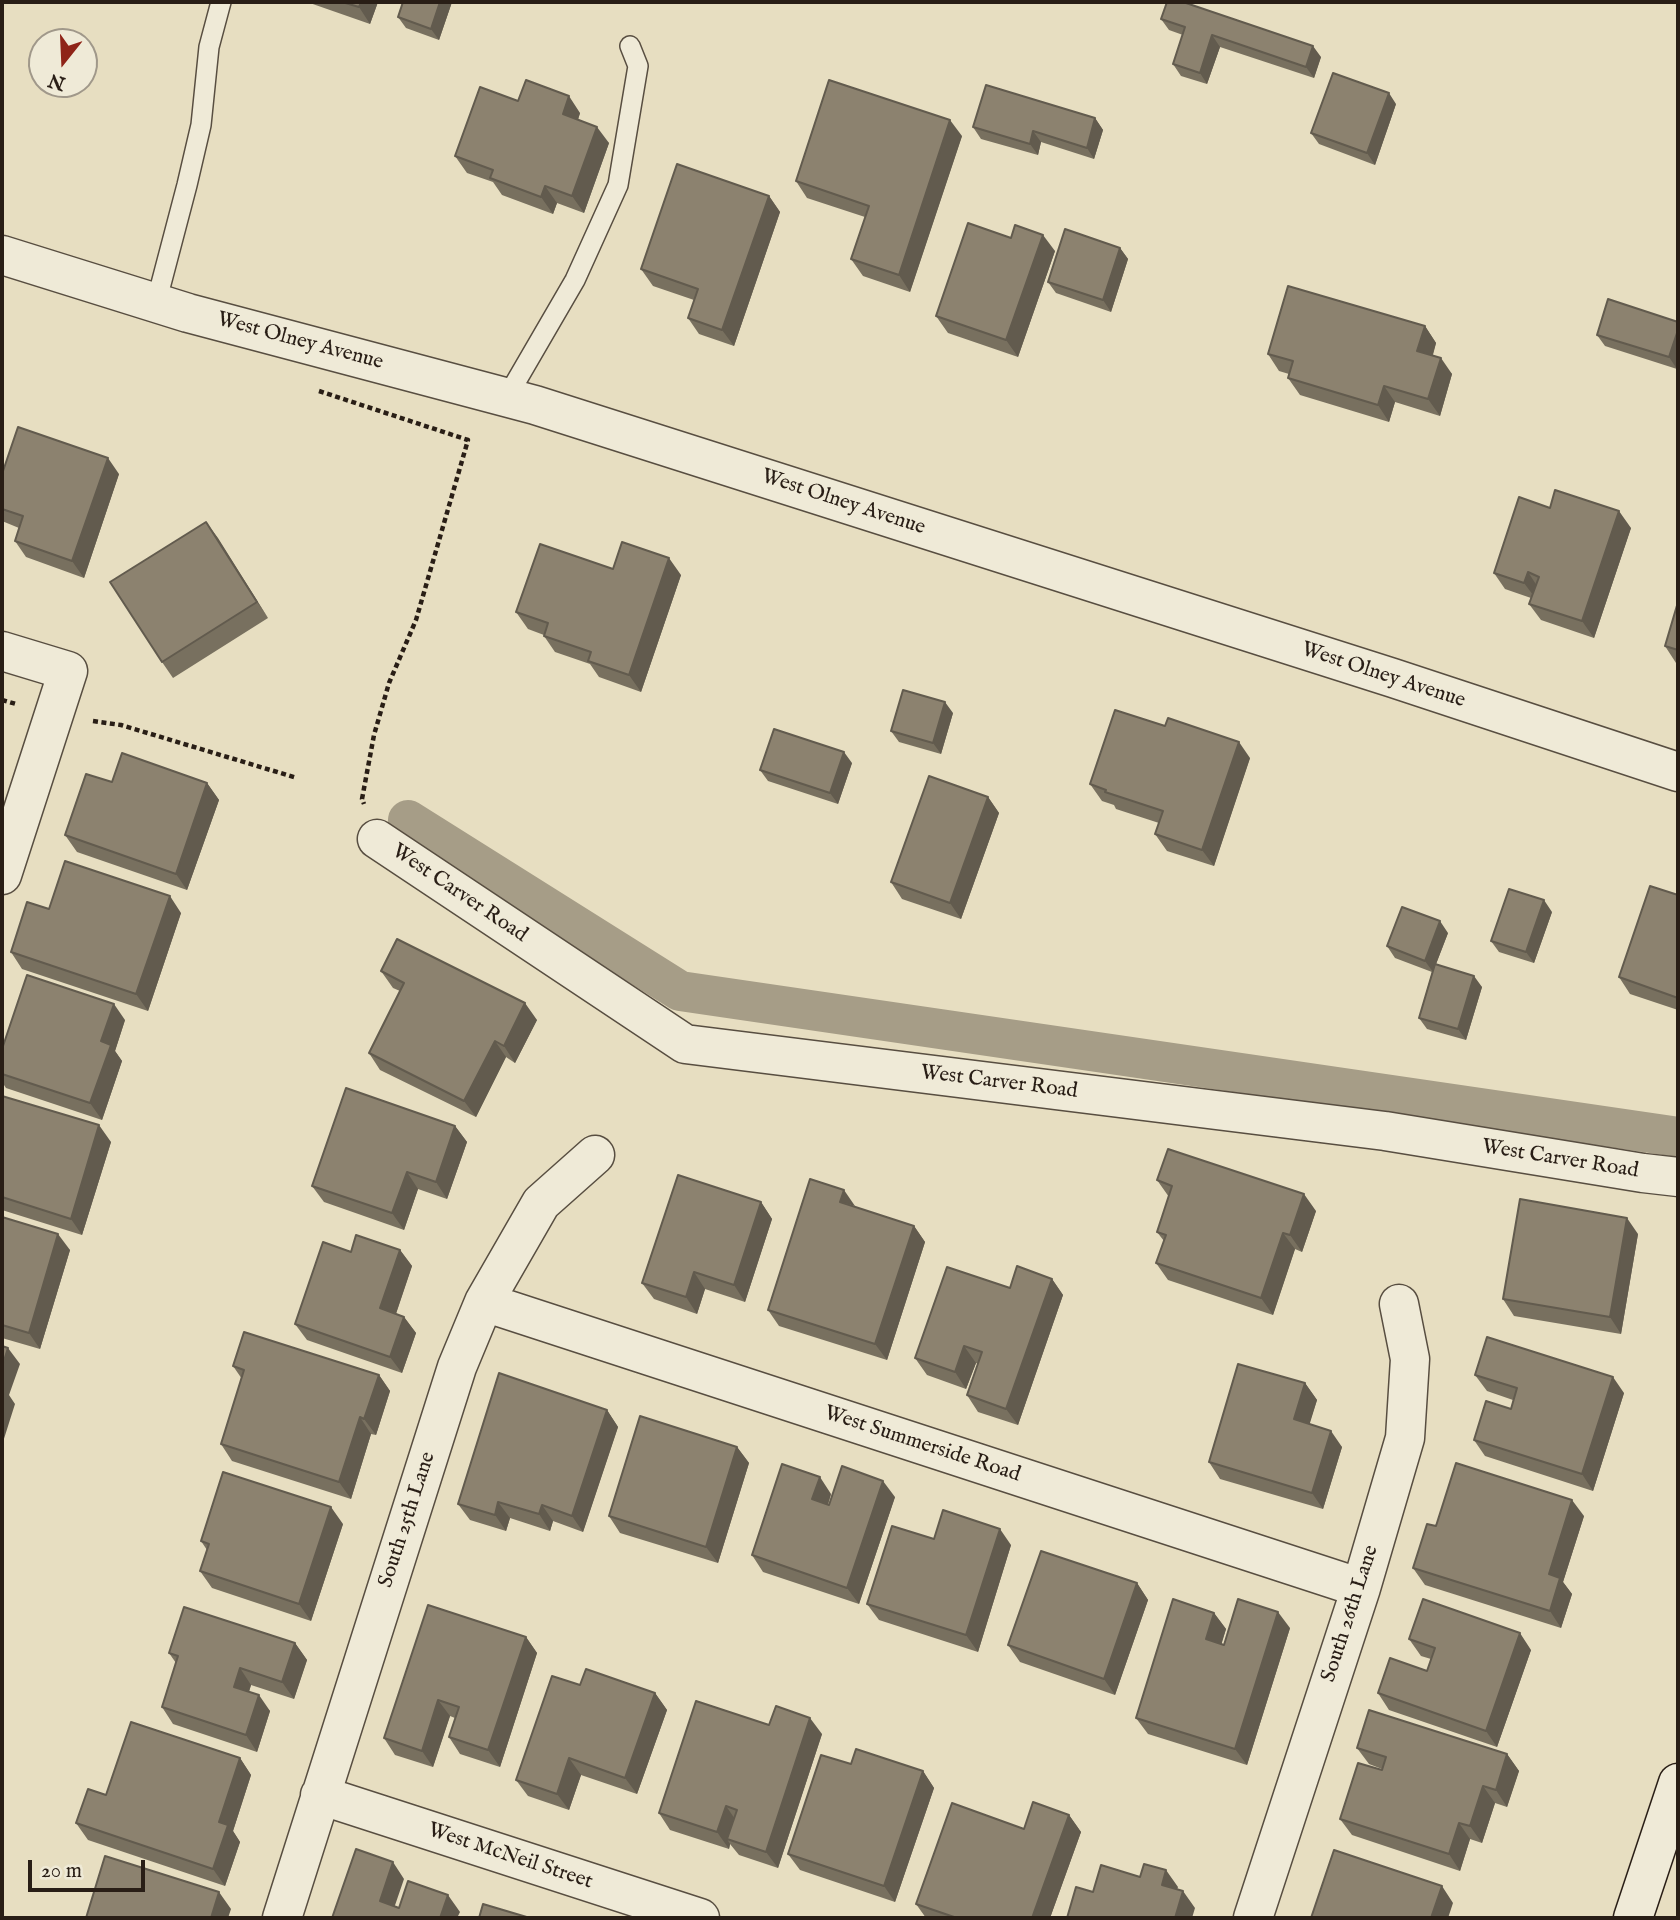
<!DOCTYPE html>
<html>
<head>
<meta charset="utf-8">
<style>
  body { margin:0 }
  #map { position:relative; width:1680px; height:1920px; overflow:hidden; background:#e7dec1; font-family:"IM FELL English",serif }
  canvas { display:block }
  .frame { position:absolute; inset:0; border:4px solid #291e16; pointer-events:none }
  .north { position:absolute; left:28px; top:28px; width:70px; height:70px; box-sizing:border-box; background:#efead7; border:2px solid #a0988a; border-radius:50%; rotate:198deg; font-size:19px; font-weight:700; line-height:28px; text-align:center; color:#291e16 }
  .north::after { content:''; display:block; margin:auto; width:24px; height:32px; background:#8f2418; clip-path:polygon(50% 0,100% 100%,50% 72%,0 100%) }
  .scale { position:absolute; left:28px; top:1860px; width:117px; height:32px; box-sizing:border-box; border:4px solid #291e16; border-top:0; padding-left:9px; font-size:21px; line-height:24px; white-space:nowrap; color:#291e16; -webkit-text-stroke:5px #efead7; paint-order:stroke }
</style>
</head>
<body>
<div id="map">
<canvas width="1680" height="1920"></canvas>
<div class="frame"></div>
<div class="north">N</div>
<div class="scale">20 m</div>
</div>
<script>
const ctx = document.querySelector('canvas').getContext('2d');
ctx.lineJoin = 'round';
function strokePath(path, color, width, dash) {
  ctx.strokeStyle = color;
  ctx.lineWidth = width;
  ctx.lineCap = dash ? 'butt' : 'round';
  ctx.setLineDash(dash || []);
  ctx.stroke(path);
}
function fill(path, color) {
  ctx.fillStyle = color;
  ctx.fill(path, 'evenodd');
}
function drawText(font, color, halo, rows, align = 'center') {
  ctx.font = font + ' "IM FELL English",serif';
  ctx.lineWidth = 6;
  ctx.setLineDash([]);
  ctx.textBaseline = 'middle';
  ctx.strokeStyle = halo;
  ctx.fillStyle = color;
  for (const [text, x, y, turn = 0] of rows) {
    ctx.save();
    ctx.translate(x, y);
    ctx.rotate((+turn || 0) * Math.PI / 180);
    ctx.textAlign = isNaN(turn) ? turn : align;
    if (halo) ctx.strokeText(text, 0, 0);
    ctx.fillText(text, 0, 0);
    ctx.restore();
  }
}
const canal = new Path2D(`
  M408,820L680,991L1678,1137`);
const path = new Path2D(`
  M319,391L468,440L416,620L389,683L374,735L362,799L364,804
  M2,700L16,704
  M93,721L121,725L297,778`);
const lane = new Path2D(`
  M156,303L187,185L201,125L209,47L221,2
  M507,397L575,280L618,185L638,66L630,46`);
const street = new Path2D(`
  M2,255L188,313L535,405L1393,678L1678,772
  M2,651L68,671L2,875
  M377,839L685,1044L1385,1131L1643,1173L1678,1177
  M484,1302L1361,1588
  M320,1795L700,1918
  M282,1918L457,1367L484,1302L541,1203L595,1155
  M1253,1918L1361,1588L1405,1438L1410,1359L1399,1304`);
const secondary = new Path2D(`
  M1633,1918L1678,1783`);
const wall = new Path2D(`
  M307,2H378L370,24Z
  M452,2L439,40L406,28L398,17Z
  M1161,19L1321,57L1314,78L1220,47L1207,84L1181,76L1173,64L1183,35L1169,30Z
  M518,101L580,113L578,120L609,143L584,213L557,203L553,214L502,195L493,182L467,173L455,156Z
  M1396,104L1375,165L1319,144L1311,133Z
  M1095,118L1103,130L1094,159L1041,142L1038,155L981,139L973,127Z
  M962,136L910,292L863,276L851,259L865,217L807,198L796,181Z
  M769,196L780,212L734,346L699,334L688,318L694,300L653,286L641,269Z
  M1011,238L1055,251L1018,357L948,333L936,316Z
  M1120,248L1128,259L1111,312L1056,293L1048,282Z
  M1678,322V365L1677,369L1605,346L1597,335Z
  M1425,326L1436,343L1433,355L1452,374L1440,416L1395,402L1389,422L1300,395L1288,378L1289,374L1279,371L1268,354Z
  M2,474H119L84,578L26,557L15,541L19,528L2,521Z
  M1550,508L1631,528L1594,638L1541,620L1529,604L1531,598L1505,589L1494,573Z
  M206,522L268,618L173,678L162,662Z
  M613,569L681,575L641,692L599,677L590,664L555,652L544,636V635L528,629L516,612Z
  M1678,602V663H1676L1665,646Z
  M953,713L941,754L899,742L891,731Z
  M1250,758L1214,866L1167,851L1155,834L1159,823L1116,809L1114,805L1102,801L1090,784Z
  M852,763L838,804L768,781L760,770Z
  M207,783L219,800L187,890L77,852L65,835Z
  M988,797L999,813L961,919L902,899L891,882Z
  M1678,895V1010L1630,994L1619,977Z
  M49,909L181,913L148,1011L22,969L11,952Z
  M1552,912L1534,963L1499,952L1491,941Z
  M1448,933L1436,964L1482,987L1466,1040L1427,1029L1419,1018L1432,972L1395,958L1387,946Z
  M381,971L537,1020L515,1063L506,1057L476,1117L380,1070L369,1053L400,991L393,988Z
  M125,1020L115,1051L122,1061L102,1120L6,1088L2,1082V1049Z
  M2,1096L111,1142L82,1235L2,1210Z
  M455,1126L467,1142L447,1199L418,1189L404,1230L324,1202L312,1186Z
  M1157,1180L1316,1211L1302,1252L1295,1249L1273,1315L1168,1280L1156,1263L1164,1241L1157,1232L1169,1197Z
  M761,1202L772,1219L745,1302L705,1289L697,1314L654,1299L642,1283Z
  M855,1207L914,1226L925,1242L887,1360L779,1326L768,1310Z
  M2,1217L70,1250L40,1349L2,1338Z
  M1638,1234L1621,1334L1514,1316L1503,1299Z
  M400,1250L412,1266L396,1314L404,1317L416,1333L402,1373L307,1340L295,1324L351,1252Z
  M1052,1279L1063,1295L1018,1425L978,1412L967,1395L978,1364L976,1363L966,1389L927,1375L915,1358L1010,1288Z
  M233,1366L379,1375L390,1391L376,1435L371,1434L351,1499L232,1461L221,1444L242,1379Z
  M1475,1375L1624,1393L1593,1491L1485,1456L1474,1440L1511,1409L1513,1400L1487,1391Z
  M1305,1383L1317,1400L1309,1424L1342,1447L1323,1509L1220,1479L1209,1462Z
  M607,1410L618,1427L583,1532L553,1521L550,1531L510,1518L506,1531L470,1520L458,1504Z
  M737,1447L749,1463L718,1563L620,1533L609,1516Z
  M831,1494L828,1505L895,1497L859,1604L763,1572L752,1555Z
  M1584,1516L1563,1582L1572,1594L1561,1628L1425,1585L1413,1568L1436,1526Z
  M343,1524L311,1621L212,1588L200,1571L207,1550L201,1541Z
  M934,1539L1011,1545L978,1652L879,1620L867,1604Z
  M1137,1583L1148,1600L1115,1695L1020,1662L1008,1645Z
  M1214,1613L1226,1629L1221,1644L1224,1645L1290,1628L1247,1765L1148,1734L1136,1718Z
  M526,1637L537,1653L500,1767L460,1754L449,1737L455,1718L450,1716L433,1767L395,1755L384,1738Z
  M1409,1639L1531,1650L1497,1747L1389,1710L1378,1693L1427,1671L1431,1659L1421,1656Z
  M295,1643L307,1660L294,1699L251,1685L249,1692L270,1711L257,1752L173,1724L162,1707L176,1663L169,1653Z
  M580,1685L655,1693L667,1710L637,1794L581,1775L569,1810L528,1796L516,1780Z
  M769,1725L822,1734L778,1868L739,1855L730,1844L729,1849L670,1830L659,1813Z
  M1357,1748L1507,1754L1519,1771L1507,1807L1495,1803L1482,1843L1470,1839L1460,1871L1352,1835L1340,1819L1382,1769L1369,1764Z
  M240,1758L251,1775L233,1831L240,1842L225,1886L88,1840L76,1823L106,1795Z
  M851,1764L923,1771L934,1788L895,1902L800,1870L788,1854Z
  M1069,1815L1081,1832L1050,1918H926L916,1904L1024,1829Z`);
const shadedWall = new Path2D(`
  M361,2H378L370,24L359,7Z
  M440,2H452L439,40L431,29Z
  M1212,35L1220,47L1207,84L1200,73Z
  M1313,46L1321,57L1314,78L1306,67Z
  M1389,93L1396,104L1375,165L1367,153Z
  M569,96L580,113L574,131L563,114Z
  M1095,118L1103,130L1094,159L1087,148Z
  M950,120L962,136L910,292L899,275Z
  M597,127L609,143L584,213L572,196Z
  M1033,131L1041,142L1038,155L1030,144Z
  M545,186L557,203L553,214L541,197Z
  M769,196L780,212L734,346L722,330Z
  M1043,235L1055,251L1018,357L1006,340Z
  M1120,248L1128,259L1111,312L1103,300Z
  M1425,326L1436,343L1429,367L1417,351Z
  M1678,330V365L1677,369L1669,357Z
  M1441,358L1452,374L1440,416L1428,399Z
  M1384,386L1395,402L1389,422L1378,405Z
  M108,458L119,474L84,578L72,561Z
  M1619,511L1631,528L1594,638L1582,621Z
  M206,522L218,538L268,618L257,602Z
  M669,558L681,575L641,692L629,675Z
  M1528,572L1539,589L1536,599L1524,583Z
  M945,702L953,713L941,754L933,743Z
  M1239,742L1250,758L1214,866L1202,850Z
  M844,752L852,763L838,804L830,793Z
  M207,783L219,800L187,890L176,874Z
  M988,797L999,813L961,919L950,903Z
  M170,896L181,913L148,1011L136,994Z
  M1544,900L1552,912L1534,963L1526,952Z
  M1440,921L1448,933L1433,972L1425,961Z
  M1474,976L1482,987L1466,1040L1458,1029Z
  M525,1003L537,1020L515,1063L504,1046Z
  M114,1004L125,1020L115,1051L122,1061L102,1120L90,1103L101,1041Z
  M495,1041L506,1057L476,1117L464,1101Z
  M99,1125L111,1142L82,1235L71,1219Z
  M455,1126L467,1142L447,1199L436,1182Z
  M407,1172L418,1189L404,1230L392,1213Z
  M844,1190L855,1206L840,1202Z
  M1304,1194L1316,1211L1302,1252L1290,1235Z
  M761,1202L772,1219L745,1302L734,1285Z
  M1627,1218L1638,1234L1621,1334L1610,1317Z
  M914,1226L925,1242L887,1360L875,1344Z
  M1283,1233L1295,1249L1273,1315L1261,1298Z
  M58,1234L70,1250L40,1349L29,1333Z
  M400,1250L412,1266L392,1325L380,1308Z
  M694,1272L705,1289L697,1314L686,1297Z
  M1052,1279L1063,1295L1018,1425L1006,1409Z
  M404,1317L416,1333L402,1373L390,1357Z
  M964,1346L976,1363L966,1389L955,1372Z
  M8,1348L20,1364L9,1395L15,1404L2,1445V1367Z
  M379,1375L390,1391L376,1435L364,1419Z
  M1613,1377L1624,1393L1593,1491L1582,1474Z
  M1305,1383L1317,1400L1306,1436L1294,1419Z
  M607,1410L618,1427L583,1532L572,1516Z
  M360,1417L371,1434L351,1499L339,1482Z
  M1331,1431L1342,1447L1323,1509L1312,1493Z
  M737,1447L749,1463L718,1563L706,1547Z
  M820,1477L831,1494L824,1516L812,1499Z
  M883,1481L895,1497L859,1604L847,1588Z
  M1572,1500L1584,1516L1563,1582L1572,1594L1561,1628L1550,1611L1549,1574Z
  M498,1502L510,1518L506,1531L495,1515Z
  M542,1505L553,1521L550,1531L539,1514Z
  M331,1507L343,1524L311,1621L299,1604Z
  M1000,1529L1011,1545L978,1652L966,1635Z
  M1137,1583L1148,1600L1115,1695L1104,1679Z
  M1278,1612L1290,1628L1247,1765L1235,1749Z
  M1214,1613L1226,1629L1218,1656L1206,1639Z
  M1520,1633L1531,1650L1497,1747L1486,1731Z
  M526,1637L537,1653L500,1767L488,1750Z
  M295,1643L307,1660L294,1699L282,1682Z
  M240,1668L251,1685L245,1703L234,1687Z
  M655,1693L667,1710L637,1794L625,1778Z
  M259,1695L270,1711L257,1752L246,1735Z
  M438,1700L450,1716L433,1767L422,1751Z
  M810,1718L822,1734L778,1868L766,1852Z
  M1507,1754L1519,1771L1507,1807L1496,1790Z
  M240,1758L251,1775L233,1831L240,1842L225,1886L213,1869L219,1822Z
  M569,1758L581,1775L569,1810L557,1794Z
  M923,1771L934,1788L895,1902L884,1886Z
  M1483,1786L1495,1803L1482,1843L1470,1826Z
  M726,1806L737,1822L727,1839L730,1844L729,1849L717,1832Z
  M1069,1815L1081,1832L1050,1918H1032Z
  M1459,1823L1470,1839L1460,1871L1449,1854Z
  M393,1862L404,1879L391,1917L380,1901Z
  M1166,1870L1178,1887L1173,1902L1162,1885Z
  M1442,1886L1453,1903L1448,1918H1431Z
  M1183,1891L1195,1908L1192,1918H1175Z
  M219,1892L231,1909L228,1918H211Z
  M448,1895L460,1912L457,1918H440Z`);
const building = new Path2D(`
  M342,2H361L359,7Z
  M403,2H440L431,29L398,17Z
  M1167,2H1183L1313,46L1306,67L1212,35L1200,73L1173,64L1185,27L1161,19Z
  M1333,73L1389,93L1367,153L1311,133Z
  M526,80L569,96L563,114L597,127L572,196L545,186L541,197L490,178L493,170L455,156L480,87L518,101Z
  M829,80L950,120L899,275L851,259L869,206L796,181Z
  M986,85L1095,118L1087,148L1033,131L1030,144L973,127Z
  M677,164L769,196L722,330L688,318L698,289L641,269Z
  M968,223L1011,238L1015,225L1043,235L1006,340L936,316Z
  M1065,229L1120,248L1103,300L1048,282Z
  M1288,286L1425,326L1417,351L1441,358L1428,399L1384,386L1378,405L1288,378L1293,361L1268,354Z
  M1608,299L1678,322V330L1669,357L1597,335Z
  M18,427L108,458L72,561L15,541L23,516L2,509V474Z
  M1555,490L1619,511L1582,621L1529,604L1539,577L1528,572L1524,583L1494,573L1519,497L1550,508Z
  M206,522L257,602L162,662L110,582Z
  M622,542L669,558L629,675L588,661L591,652L544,636L548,623L516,612L540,544L613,569Z
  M1678,602V650L1665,646Z
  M903,690L945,702L933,743L891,731Z
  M1115,710L1165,726L1168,718L1239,742L1202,850L1155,834L1163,811L1105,792L1106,790L1090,784Z
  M774,729L844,752L830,793L760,770Z
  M122,753L207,783L176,874L65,835L86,774L112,782Z
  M929,776L988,797L950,903L891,882Z
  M65,861L170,896L136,994L11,952L27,902L49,909Z
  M1650,886L1678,895V998L1619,977Z
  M1509,889L1544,900L1526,952L1491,941Z
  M1402,907L1440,921L1425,961L1387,946Z
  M397,939L525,1003L504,1046L495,1041L464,1101L369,1053L404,983L381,971Z
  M1435,964L1474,976L1458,1029L1419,1018Z
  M27,975L114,1004L101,1041L111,1045L90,1103L2,1074V1049Z
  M346,1088L455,1126L436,1182L407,1172L392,1213L312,1186Z
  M2,1096L99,1125L71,1219L2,1197Z
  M1168,1149L1304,1194L1290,1235L1283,1233L1261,1298L1156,1263L1166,1235L1157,1232L1172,1186L1157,1180Z
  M678,1175L761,1202L734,1285L694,1272L686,1297L642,1283Z
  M810,1179L844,1190L840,1202L914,1226L875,1344L768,1310Z
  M1520,1199L1627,1218L1610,1317L1503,1299Z
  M2,1217L58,1234L29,1333L2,1325Z
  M356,1235L400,1250L380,1308L404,1317L390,1357L295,1324L323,1242L351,1252Z
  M1017,1266L1052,1279L1006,1409L967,1395L982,1352L964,1346L955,1372L915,1358L947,1267L1010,1288Z
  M244,1332L379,1375L364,1419L360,1417L339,1482L221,1444L244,1370L233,1366Z
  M1487,1337L1613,1377L1582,1474L1474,1440L1486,1401L1511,1409L1517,1388L1475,1375Z
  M2,1346L8,1348L2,1367Z
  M1238,1364L1305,1383L1294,1419L1331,1431L1312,1493L1209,1462Z
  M499,1373L607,1410L572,1516L542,1505L539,1514L498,1502L495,1515L458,1504Z
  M640,1416L737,1447L706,1547L609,1516Z
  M1456,1463L1572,1500L1549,1574L1560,1578L1550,1611L1413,1568L1427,1524L1436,1526Z
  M782,1464L820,1477L812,1499L829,1505L842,1466L883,1481L847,1588L752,1555Z
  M223,1472L331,1507L299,1604L200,1571L209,1544L201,1541Z
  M943,1510L1000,1529L966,1635L867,1604L892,1526L934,1539Z
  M1041,1551L1137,1583L1104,1679L1008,1645Z
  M1173,1599L1214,1613L1206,1639L1224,1645L1238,1599L1278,1612L1235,1749L1136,1718Z
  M1423,1599L1520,1633L1486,1731L1378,1693L1390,1658L1427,1671L1435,1648L1409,1639Z
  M428,1605L526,1637L488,1750L449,1737L459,1707L438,1700L422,1751L384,1738Z
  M184,1607L295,1643L282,1682L240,1668L234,1687L259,1695L246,1735L162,1707L178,1656L169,1653Z
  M586,1669L655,1693L625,1778L569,1758L557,1794L516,1780L552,1676L580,1685Z
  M696,1701L769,1725L776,1706L810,1718L766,1852L727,1839L737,1810L726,1806L717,1832L659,1813Z
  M1369,1710L1507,1754L1496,1790L1483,1786L1470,1826L1459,1823L1449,1854L1340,1819L1358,1763L1382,1770L1386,1757L1357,1748Z
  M131,1722L240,1758L219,1822L228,1825L213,1869L76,1823L88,1789L106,1795Z
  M856,1749L923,1771L884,1886L788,1854L821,1755L851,1764Z
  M1033,1802L1069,1815L1032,1918H957L916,1904L952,1803L1024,1829Z
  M356,1849L393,1862L380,1901L399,1908L408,1881L448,1895L440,1918H332Z
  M1334,1850L1442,1886L1431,1918H1311Z
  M105,1856L219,1892L211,1918H86Z
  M1144,1864L1166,1870L1162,1885L1183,1891L1175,1918H1067L1076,1887L1093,1892L1101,1865L1140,1877Z
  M483,1904L530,1918H479Z`);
const streetNames = [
  ["West Olney Avenue",300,342,15],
  ["West Olney Avenue",843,503,18],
  ["West Olney Avenue",1383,676,18],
  ["West Carver Road",459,894,34],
  ["West Carver Road",999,1083,7],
  ["West Carver Road",1560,1160,9],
  ["West Summerside Road",922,1445,18],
  ["South 25th Lane",408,1520,-72],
  ["South 26th Lane",1351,1614,-72],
  ["West McNeil Street",510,1857,18]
];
strokePath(canal, '#a69d87', 40);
strokePath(lane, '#584e41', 22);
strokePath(street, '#584e41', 41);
strokePath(secondary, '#291e16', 41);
strokePath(path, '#291e16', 4.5, [5, 3.5]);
strokePath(lane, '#efead7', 19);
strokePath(street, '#efead7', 38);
strokePath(secondary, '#efead7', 38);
fill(wall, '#78705f');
fill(shadedWall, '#625b4e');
fill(building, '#8c826f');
strokePath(building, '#625b4e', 2);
drawText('21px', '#291e16', '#efead7', streetNames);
</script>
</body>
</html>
